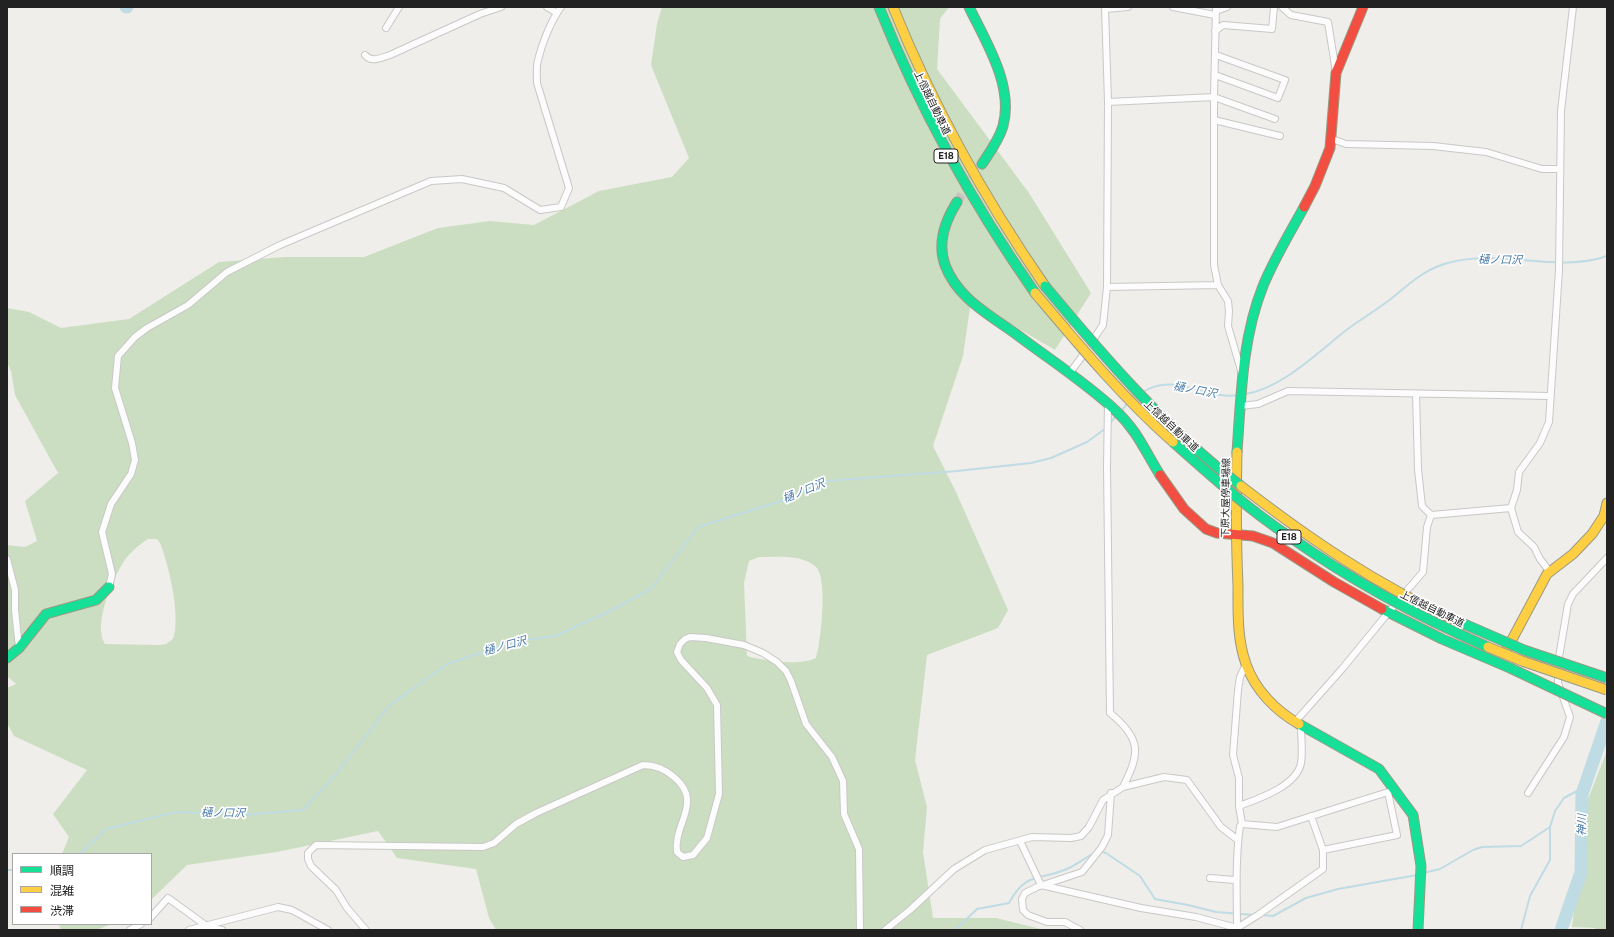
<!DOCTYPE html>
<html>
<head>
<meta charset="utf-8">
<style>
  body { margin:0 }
  #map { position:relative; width:1614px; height:937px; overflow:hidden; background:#f0eeeb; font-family:"Public Sans","Noto Sans JP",sans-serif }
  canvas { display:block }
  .frame { position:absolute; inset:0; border:8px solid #222; pointer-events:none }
  .legend { position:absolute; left:12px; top:853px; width:140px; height:72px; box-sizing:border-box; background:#fff; border:1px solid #a7a7a7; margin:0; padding:5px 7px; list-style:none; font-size:12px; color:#222 }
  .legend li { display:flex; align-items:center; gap:8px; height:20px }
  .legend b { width:20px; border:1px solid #a7a7a7 }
</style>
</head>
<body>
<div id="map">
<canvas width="1614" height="937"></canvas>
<div class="frame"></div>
<ul class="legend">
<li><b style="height:5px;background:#16e098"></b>順調</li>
<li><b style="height:5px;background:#ffcf43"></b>混雑</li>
<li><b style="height:5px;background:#f24e42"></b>渋滞</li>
</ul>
</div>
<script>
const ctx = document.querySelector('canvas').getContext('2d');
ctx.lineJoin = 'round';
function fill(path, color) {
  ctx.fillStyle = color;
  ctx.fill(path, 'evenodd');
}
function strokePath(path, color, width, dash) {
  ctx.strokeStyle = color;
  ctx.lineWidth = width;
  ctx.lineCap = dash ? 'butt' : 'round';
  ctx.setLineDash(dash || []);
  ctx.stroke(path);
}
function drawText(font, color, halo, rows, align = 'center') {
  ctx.font = font + ' "Public Sans","Noto Sans JP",sans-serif';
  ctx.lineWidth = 3.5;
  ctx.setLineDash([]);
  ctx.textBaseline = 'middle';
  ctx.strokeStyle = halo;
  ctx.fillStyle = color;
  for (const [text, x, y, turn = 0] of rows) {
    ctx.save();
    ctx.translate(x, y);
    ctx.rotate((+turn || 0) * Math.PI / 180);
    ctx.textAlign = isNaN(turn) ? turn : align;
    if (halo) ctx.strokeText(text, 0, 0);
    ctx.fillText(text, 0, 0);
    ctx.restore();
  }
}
const forest = new Path2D(`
  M662,7H949L940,19L937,69L1029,193L1091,293L1055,350L971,301L963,356L933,446L956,492L1008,610L998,628L927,655L915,760L927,807L923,852L933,918H996L1045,930H496L489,918L476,869L397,858L378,831L277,852L187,865L151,900V854H62L69,837L53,814L87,770L14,736L7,723V688L16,684L7,676V545L25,547L37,541L25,501L58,473L15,395L11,371L7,362V308L29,312L61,328L129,319L219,262L285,257H364L438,228L490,221L534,225L599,191L672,177L689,158L651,65L657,24ZM148,539H157L160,543C169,565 181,617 173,639L166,644L159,645L105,644C92,625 114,574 127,557C133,550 140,544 148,539ZM759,557C776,557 803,554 816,567C828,579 821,642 816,658C800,666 764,661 747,656L744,583L749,561Z
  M1607,751V930H1596L1595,928L1572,927L1586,804Z
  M59,924H112L96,930H61Z`);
const stream = new Path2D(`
  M1143,392C1175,371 1206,401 1239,395
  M1245,394C1282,389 1320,350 1349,328C1363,318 1378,309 1392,298C1406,287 1419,274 1436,267C1490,244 1554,275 1607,256
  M1121,411L1127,404
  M1110,423L1116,416
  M1100,851L1106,853L1140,876L1155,899L1188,905L1216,912L1254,915
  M80,854L106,829L176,812L240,815L303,810L336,774L389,706L447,664L517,641L555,636L606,613L651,589L698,527L787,499L826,481L957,471L1031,463L1051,458L1087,442L1106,428
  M7,870H13
  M1423,873L1440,869L1473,850L1482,847L1521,846L1550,827
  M1261,915L1273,916L1306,898L1338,889L1417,875
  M955,930L977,909L1009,903C1026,871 1039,881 1067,869C1076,865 1085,858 1094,853
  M1521,930L1530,896L1550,860V827L1555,811L1564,798L1577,791L1582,794`);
const river = new Path2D(`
  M126,7H127
  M1561,930L1581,872L1582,794L1607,721`);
const secondaryTunnel = new Path2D(`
  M957,202L982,164`);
const street = new Path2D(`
  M547,7L557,13
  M1173,7L1215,15
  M1216,7L1214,97V265L1218,285L1228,301L1229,311L1228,326L1242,374
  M1282,7L1291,15L1328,22L1336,72
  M1105,9L1128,7
  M1216,11L1227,7
  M386,28L399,7
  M1215,31L1223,25L1272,29L1274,7
  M365,55C372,63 380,58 390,55L480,14L501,7
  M1215,75L1278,98L1285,80L1216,55
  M1108,102L1214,97L1275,119
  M1214,120L1280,136
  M1332,139L1346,144L1433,146L1486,152L1542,169H1559
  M1107,287L1218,285
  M1091,343L1103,325L1107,287L1108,102L1105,7
  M1069,374L1086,351
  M1416,394L1418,469L1422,506L1431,515L1511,508L1517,490L1519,472L1540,443L1549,422L1559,270L1561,111L1573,7
  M1108,404L1107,466L1110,713C1142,739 1140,753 1123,787
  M1241,406L1258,404L1288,391L1550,396
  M1511,508L1518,532L1534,547L1540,559L1550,572
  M7,559L15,590V610L19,648
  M109,587L112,574L102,532L111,504L131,474L135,460L132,443L115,388L118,356L135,337L147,328L188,305L227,272L280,245L431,181L462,179L504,188L540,210L561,207L569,188L537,83C537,75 536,67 538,60C542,43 551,21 561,7
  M1403,595L1423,572L1427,527L1431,515
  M1558,663L1568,604L1573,594L1607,558
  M1295,722L1342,669L1397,602
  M1528,793L1564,737L1570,717L1558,683V672
  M1239,806C1258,799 1297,786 1301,763C1303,751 1301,737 1301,725
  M1242,824L1277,827L1388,792L1397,835L1323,850
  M1020,841L1041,885
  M1210,878L1235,880
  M1041,885L1141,908L1196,917L1237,928L1258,915L1323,869V850L1311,816
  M151,917L168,898L208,927L222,930
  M130,930L141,924
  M189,930L278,907L292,910L328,930
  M366,930L347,908L336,890L311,866L308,859V853L316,845L483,847L494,843L516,824L536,813L643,765C655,765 665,769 674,777C704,802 673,824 677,852L683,857L693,855L707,838L719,794L717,705L707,688L681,660L677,652L680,644L685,639L690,637L706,638L744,645L763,653L777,662L786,671L791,681L806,724L832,757L843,781L844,814L859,849L860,930
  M885,930L910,910L954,869L985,850L1032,837L1071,838L1081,836L1089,827L1103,800L1123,787L1164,777L1187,780L1221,827L1238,840
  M1080,930L1065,922H1047L1028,915L1023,910L1022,899L1025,893L1037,887L1082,872L1102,847L1108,835L1111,793
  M1237,930C1237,894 1235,862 1240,826L1242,824L1239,806V778L1233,755L1238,690L1240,677L1246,664`);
const fast = new Path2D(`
  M879,7C920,109 972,203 1035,293
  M969,7C986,42 1014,86 1003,126C999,140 990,152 982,164
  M957,202C945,221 937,243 945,265C957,298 990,315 1016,334C1049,359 1085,382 1115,410C1137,430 1145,451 1160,475
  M1237,452C1241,397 1242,338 1263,286C1274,259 1290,233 1304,207
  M1382,609L1442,639L1510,668
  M7,658L19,648L46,614L96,600L109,587
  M1299,724L1379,769L1413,815L1421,866L1418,930`);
const slow = new Path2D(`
  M893,7C933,106 984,198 1045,286
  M1237,452C1236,497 1236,541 1238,586C1238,612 1237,639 1246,664C1255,690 1276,711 1299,724
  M1507,649L1547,574L1573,554L1592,534L1604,516L1607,503`);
const jam = new Path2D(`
  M1304,207L1315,186L1330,148L1336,73L1363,7
  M1160,475L1184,509L1206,529L1217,533L1253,536L1273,543L1334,582L1382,609`);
const fastBridge = new Path2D(`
  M1045,286C1105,358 1166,429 1241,486
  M1173,442C1210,475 1248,509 1290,537C1352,581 1419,617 1488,647
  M1455,620L1524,650L1607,678
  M1510,668L1607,714`);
const slowBridge = new Path2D(`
  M1035,293C1079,345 1122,397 1173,442
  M1241,486C1307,537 1378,586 1455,620
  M1488,647L1522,661L1607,690`);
const shields = [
  [946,156,24],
  [1289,537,24]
];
const shieldNames = [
  ["E18",946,156],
  ["E18",1289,537]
];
const streetNames = [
  ["上信越自動車道",932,103,64],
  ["上信越自動車道",1171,426,43],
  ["下原大屋停車場線",1226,498,-89],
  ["上信越自動車道",1432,609,26]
];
const waterNames = [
  ["樋ノ口沢",1500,260,1],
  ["樋ノ口沢",1195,390,11],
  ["樋ノ口沢",804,491,-22],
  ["樋ノ口沢",505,646,-15],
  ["樋ノ口沢",223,813,1],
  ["神川",1582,825,-89]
];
fill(forest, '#cbdec1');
strokePath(stream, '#bfdbe3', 2);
strokePath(river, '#bfdbe3', 13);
strokePath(secondaryTunnel, '#c7c5c3', 9, [9, 4.5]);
strokePath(street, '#c9c8c7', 8);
strokePath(fast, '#999a82', 11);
strokePath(slow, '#999a82', 11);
strokePath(jam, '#999a82', 11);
strokePath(street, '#fdfcfc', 6);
strokePath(fast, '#16e098', 9);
strokePath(slow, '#ffcf43', 9);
strokePath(jam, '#f24e42', 9);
strokePath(fastBridge, '#999a82', 11, []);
strokePath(slowBridge, '#999a82', 11, []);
strokePath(fastBridge, '#16e098', 9);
strokePath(slowBridge, '#ffcf43', 9);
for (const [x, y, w] of shields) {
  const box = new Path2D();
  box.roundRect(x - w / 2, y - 7, w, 14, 3);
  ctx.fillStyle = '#fff';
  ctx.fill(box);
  strokePath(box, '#222', 1);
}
drawText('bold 9px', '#222', null, shieldNames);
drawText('10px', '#222', '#fff', streetNames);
drawText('italic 11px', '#4a7aab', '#fff', waterNames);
</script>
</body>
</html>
